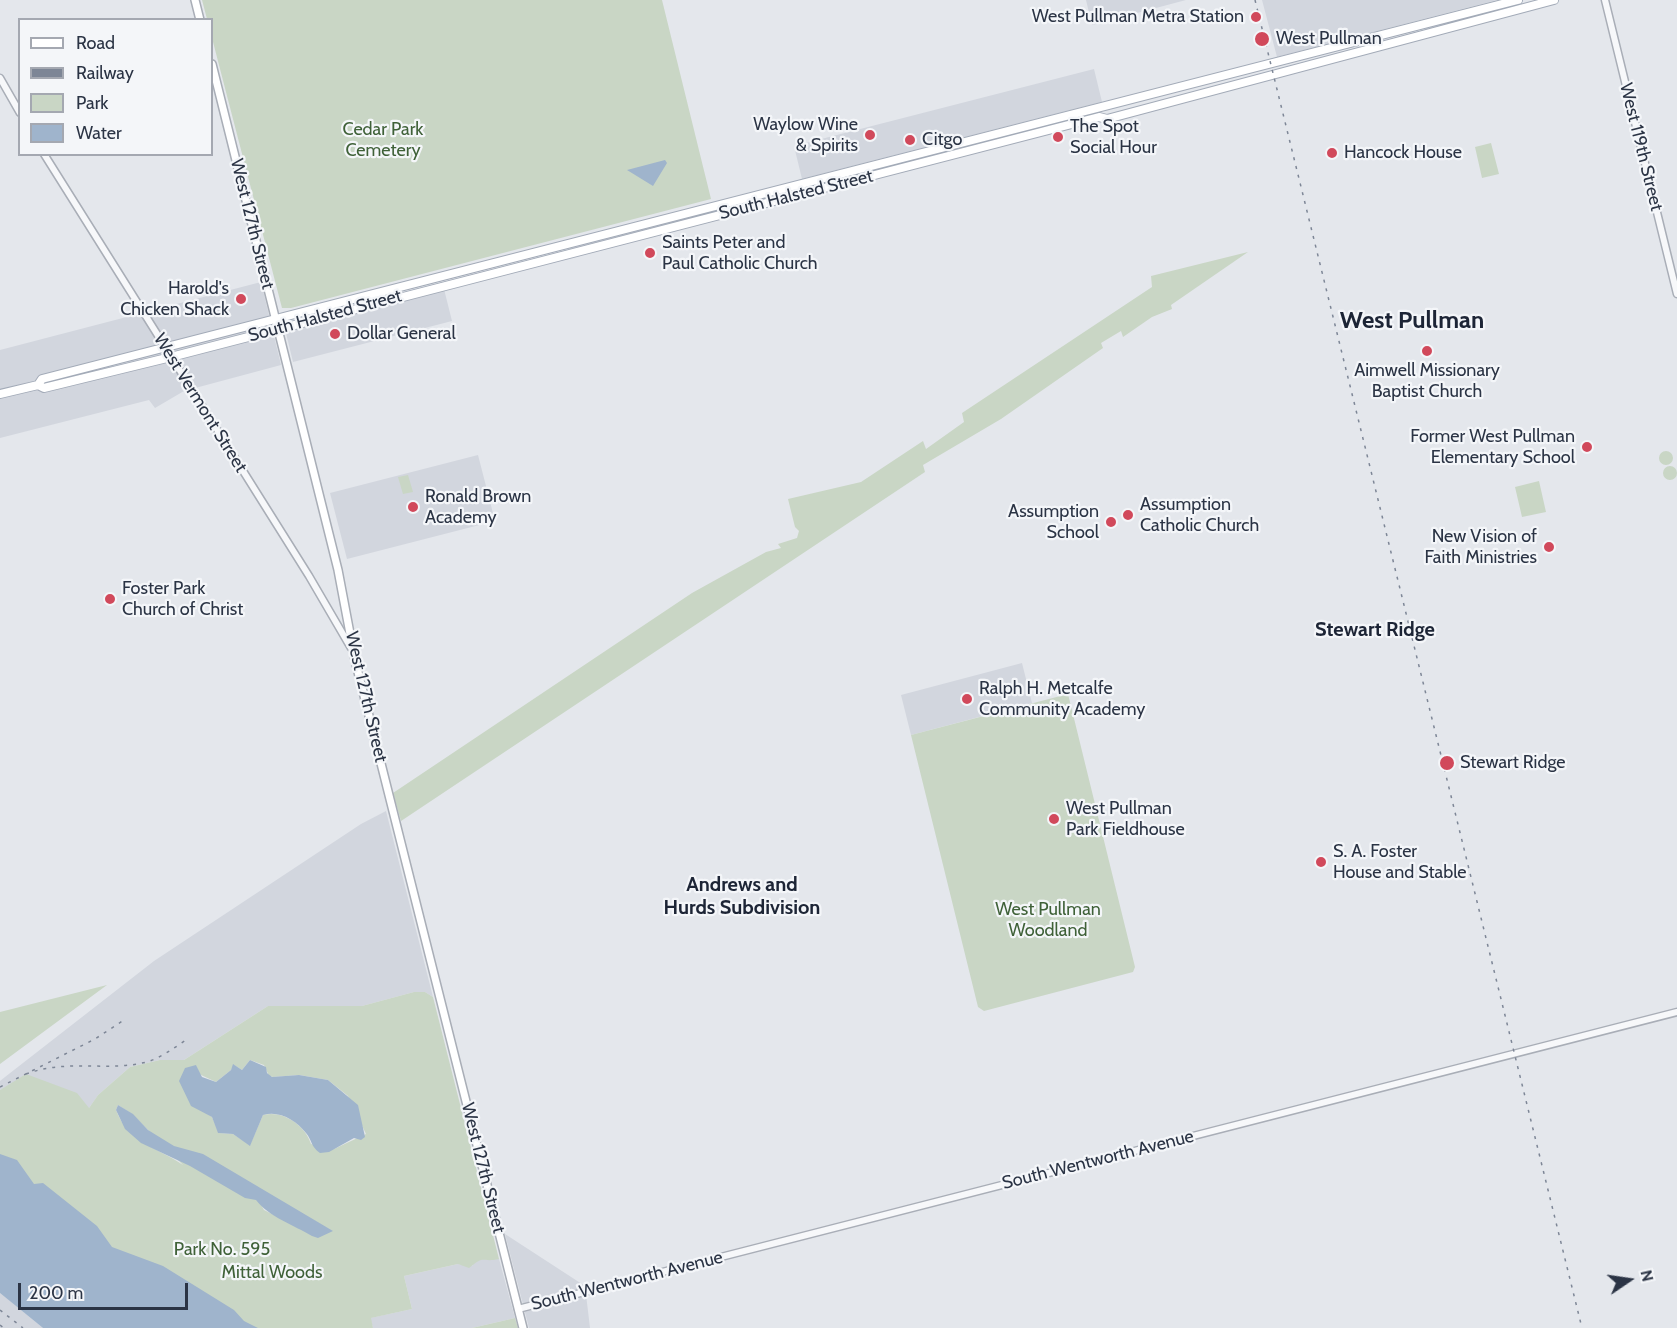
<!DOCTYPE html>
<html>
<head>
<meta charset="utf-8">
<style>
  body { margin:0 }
  #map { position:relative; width:1677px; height:1328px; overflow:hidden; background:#e4e7ec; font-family:Cabin,sans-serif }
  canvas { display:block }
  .legend { position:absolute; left:18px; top:18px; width:195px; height:138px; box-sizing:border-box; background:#f4f6f9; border:2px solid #a4a8b1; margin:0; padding:8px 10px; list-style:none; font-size:18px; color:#2b3445 }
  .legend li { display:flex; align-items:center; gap:12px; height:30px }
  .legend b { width:30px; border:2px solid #a4a8b1 }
  .north { position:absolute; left:1599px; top:1250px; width:60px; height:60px; -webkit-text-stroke:4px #f4f6f9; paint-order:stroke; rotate:77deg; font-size:16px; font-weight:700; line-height:24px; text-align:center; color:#2b3445 }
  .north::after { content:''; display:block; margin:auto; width:21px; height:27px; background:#2b3445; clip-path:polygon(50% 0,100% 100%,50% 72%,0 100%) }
  .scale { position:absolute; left:18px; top:1283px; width:170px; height:27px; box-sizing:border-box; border:3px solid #2b3445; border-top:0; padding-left:8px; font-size:18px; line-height:21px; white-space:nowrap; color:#2b3445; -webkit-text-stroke:4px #f4f6f9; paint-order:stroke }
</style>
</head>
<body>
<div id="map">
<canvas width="1677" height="1328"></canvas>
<ul class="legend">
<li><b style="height:8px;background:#fff"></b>Road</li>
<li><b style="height:8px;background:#7d8696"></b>Railway</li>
<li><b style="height:16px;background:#c9d6c5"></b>Park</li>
<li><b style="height:16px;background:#9fb4cc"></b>Water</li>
</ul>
<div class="north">N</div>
<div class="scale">200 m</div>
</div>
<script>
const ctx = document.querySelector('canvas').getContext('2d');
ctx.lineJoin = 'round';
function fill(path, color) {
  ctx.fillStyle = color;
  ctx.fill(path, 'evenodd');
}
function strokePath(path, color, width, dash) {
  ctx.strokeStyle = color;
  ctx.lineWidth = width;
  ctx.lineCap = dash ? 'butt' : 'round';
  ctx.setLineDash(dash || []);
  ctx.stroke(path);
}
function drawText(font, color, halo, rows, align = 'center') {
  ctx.font = font + ' Cabin,sans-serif';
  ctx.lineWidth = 4.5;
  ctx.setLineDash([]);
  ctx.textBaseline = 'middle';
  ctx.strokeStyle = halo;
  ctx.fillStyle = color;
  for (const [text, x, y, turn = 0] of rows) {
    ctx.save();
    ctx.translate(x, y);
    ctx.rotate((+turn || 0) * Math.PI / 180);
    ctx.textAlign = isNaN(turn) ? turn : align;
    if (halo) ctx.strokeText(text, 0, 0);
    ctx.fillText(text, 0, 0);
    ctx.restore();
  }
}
const built = new Path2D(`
  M1086,0H1186L1092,25Z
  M1262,0H1497L1277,57Z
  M1094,69L1102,102L802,179L794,146Z
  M261,282L281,365L184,391L155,408L149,400L0,438V350Z
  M444,289L452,321L293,362L285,329Z
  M478,455L495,521L347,559L330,493Z
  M1022,663L1032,703L911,735L901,695Z
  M386,811L433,997L425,992H414L362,1006H268L184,1060H160L130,1067L98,1095L85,1114L28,1077L0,1090V1081L5,1077L154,961L361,824Z
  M505,1234L585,1286L590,1328H529Z
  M481,1259H499L515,1318L472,1328H373L370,1318L412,1309L404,1276L458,1264L472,1266L475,1261Z
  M0,1293L4,1296L43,1328H0Z`);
const green = new Path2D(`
  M202,0H662L711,199L291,308H282L212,38V20L207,19Z
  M1491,143L1499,174L1482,178L1475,147Z
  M1248,252L1171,305L1172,309L1152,317L1123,337L1121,331L1101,343L1103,348L1001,419L923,465L925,472L401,821L393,793L692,593L766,552L781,548L778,544L797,538L799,531L795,527L788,499L861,482L923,441L926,449L964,422L962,413L1152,287L1151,276Z
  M1659 458a7 7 0 1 1 14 0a7 7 0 1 1-14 0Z
  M1663 473a7 7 0 1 1 14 0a7 7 0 1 1-14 0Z
  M408,475L413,492L403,494L398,477Z
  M1539,481L1546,512L1522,517L1515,487Z
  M1068,694L1135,967L1133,972L984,1011L978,1007L911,735Z
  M107,985L0,1064V1012Z
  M414,992H425L433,997L499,1259C480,1263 486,1254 469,1268L458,1264L404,1276L412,1309L371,1318L373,1328H240L103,1243L0,1156V1090L26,1074L77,1093L89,1108L98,1095L130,1067L160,1060H184L268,1006H362ZM250,1060L264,1065L269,1076L273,1077L299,1075L328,1080L348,1096L366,1134L334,1149L311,1144C305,1125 283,1110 263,1115L250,1145L233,1134L219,1133L212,1117L208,1114L196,1065L199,1074L216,1082L231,1070L234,1065L242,1070ZM118,1105L132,1114L183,1165C157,1147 128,1143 116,1110ZM249,1183L254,1186L332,1231L300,1228L264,1210Z
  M515,1318L518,1328H472Z`);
const water = new Path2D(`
  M665,160L667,163L653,186L627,170Z
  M250,1060L266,1067L267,1073L272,1077L299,1075L328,1080L358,1105L365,1137L361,1140L354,1138L329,1152L320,1153C311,1147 312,1140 306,1133C296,1120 279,1110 263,1115L250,1146L233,1134L218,1133L212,1117L191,1106L179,1081L185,1068L196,1065L202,1077L216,1082L231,1070L233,1064L242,1070Z
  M118,1105L133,1114L148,1130L174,1146L203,1154L333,1231L318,1238L312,1236C294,1225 269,1217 256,1200L245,1198L190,1166L141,1143L125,1129L116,1110Z
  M0,1154L17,1160L34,1184L43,1183L97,1226L112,1247L163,1266L234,1310L244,1321L258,1328H43L0,1293Z`);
const tertiary = new Path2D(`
  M1605,0L1677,294
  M0,78L20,113
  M44,154L309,576L351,648
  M518,1309L1677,1012`);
const secondary = new Path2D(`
  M195,0L200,20
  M212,64L338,570L355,660L523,1328`);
const primary = new Path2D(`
  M38,385L42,379L1518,0
  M0,394L38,385L44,388L171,357L1099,117L1107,119L1554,0`);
const rail = new Path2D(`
  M1255,0L1582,1328
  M26,1074C68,1058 111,1073 150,1061C163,1056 174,1048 186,1040
  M0,1087L95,1039L124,1020
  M0,1310L23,1328
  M0,1325L4,1328`);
const markers = [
  [1256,17,6,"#d1495b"],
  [1262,39,8,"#d1495b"],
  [870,135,6,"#d1495b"],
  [1058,137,6,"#d1495b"],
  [910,140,6,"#d1495b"],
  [1332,153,6,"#d1495b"],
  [650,253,6,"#d1495b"],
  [241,299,6,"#d1495b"],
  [335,334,6,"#d1495b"],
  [1427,351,6,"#d1495b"],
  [1587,447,6,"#d1495b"],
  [413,507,6,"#d1495b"],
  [1128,515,6,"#d1495b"],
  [1111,522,6,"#d1495b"],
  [1549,547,6,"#d1495b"],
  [110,599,6,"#d1495b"],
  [967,699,6,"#d1495b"],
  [1447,763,8,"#d1495b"],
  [1054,819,6,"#d1495b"],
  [1321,862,6,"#d1495b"]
];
const poiNames = [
  ["West Pullman Metra Station",1244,17,"right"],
  ["West Pullman",1276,39],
  ["Waylow Wine",858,125,"right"],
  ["& Spirits",858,146,"right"],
  ["The Spot",1070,127],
  ["Social Hour",1070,148],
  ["Citgo",922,140],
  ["Hancock House",1344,153],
  ["Saints Peter and",662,243],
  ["Paul Catholic Church",662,264],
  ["Harold's",229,289,"right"],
  ["Chicken Shack",229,310,"right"],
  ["Dollar General",347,334],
  ["Aimwell Missionary",1427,371,"center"],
  ["Baptist Church",1427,392,"center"],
  ["Former West Pullman",1575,437,"right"],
  ["Elementary School",1575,458,"right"],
  ["Ronald Brown",425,497],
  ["Academy",425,518],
  ["Assumption",1140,505],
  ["Catholic Church",1140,526],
  ["Assumption",1099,512,"right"],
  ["School",1099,533,"right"],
  ["New Vision of",1537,537,"right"],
  ["Faith Ministries",1537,558,"right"],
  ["Foster Park",122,589],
  ["Church of Christ",122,610],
  ["Ralph H. Metcalfe",979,689],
  ["Community Academy",979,710],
  ["Stewart Ridge",1460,763],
  ["West Pullman",1066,809],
  ["Park Fieldhouse",1066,830],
  ["S. A. Foster",1333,852],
  ["House and Stable",1333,873]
];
const parkNames = [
  ["Cedar Park",383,130],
  ["Cemetery",383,151],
  ["West Pullman",1048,910],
  ["Woodland",1048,931],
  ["Park No. 595",222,1250],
  ["Mittal Woods",272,1273]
];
const streetNames = [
  ["West 119th Street",1641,147,76],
  ["South Halsted Street",796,195,-14],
  ["West 127th Street",252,224,76],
  ["South Halsted Street",325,316,-15],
  ["West Vermont Street",200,403,58],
  ["West 127th Street",366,697,77],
  ["South Wentworth Avenue",1098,1160,-14],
  ["West 127th Street",483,1168,76],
  ["South Wentworth Avenue",627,1281,-14]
];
const neighbourhoodNames = [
  ["Stewart Ridge",1375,630],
  ["Andrews and",742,885],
  ["Hurds Subdivision",742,908]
];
const districtNames = [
  ["West Pullman",1412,321]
];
fill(built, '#d2d6de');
fill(green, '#c9d6c5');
fill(water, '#9fb4cc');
strokePath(tertiary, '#a9aeb7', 9);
strokePath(secondary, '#a9aeb7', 10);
strokePath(primary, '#a3abb8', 10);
strokePath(tertiary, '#f7f8fa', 6);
strokePath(secondary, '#fff', 7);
strokePath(primary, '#fff', 8);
strokePath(rail, '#7d8696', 1.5, [3, 6]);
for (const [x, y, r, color] of markers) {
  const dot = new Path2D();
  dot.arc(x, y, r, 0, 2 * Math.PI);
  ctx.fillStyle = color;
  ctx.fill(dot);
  strokePath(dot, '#f4f6f9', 2);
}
drawText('18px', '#2b3445', '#f4f6f9', poiNames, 'left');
drawText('18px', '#3f6138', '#f4f6f9', parkNames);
drawText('18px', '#2b3445', '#f4f6f9', streetNames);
drawText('bold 20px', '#1d2536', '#f4f6f9', neighbourhoodNames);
drawText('bold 24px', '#1d2536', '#f4f6f9', districtNames);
</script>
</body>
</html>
